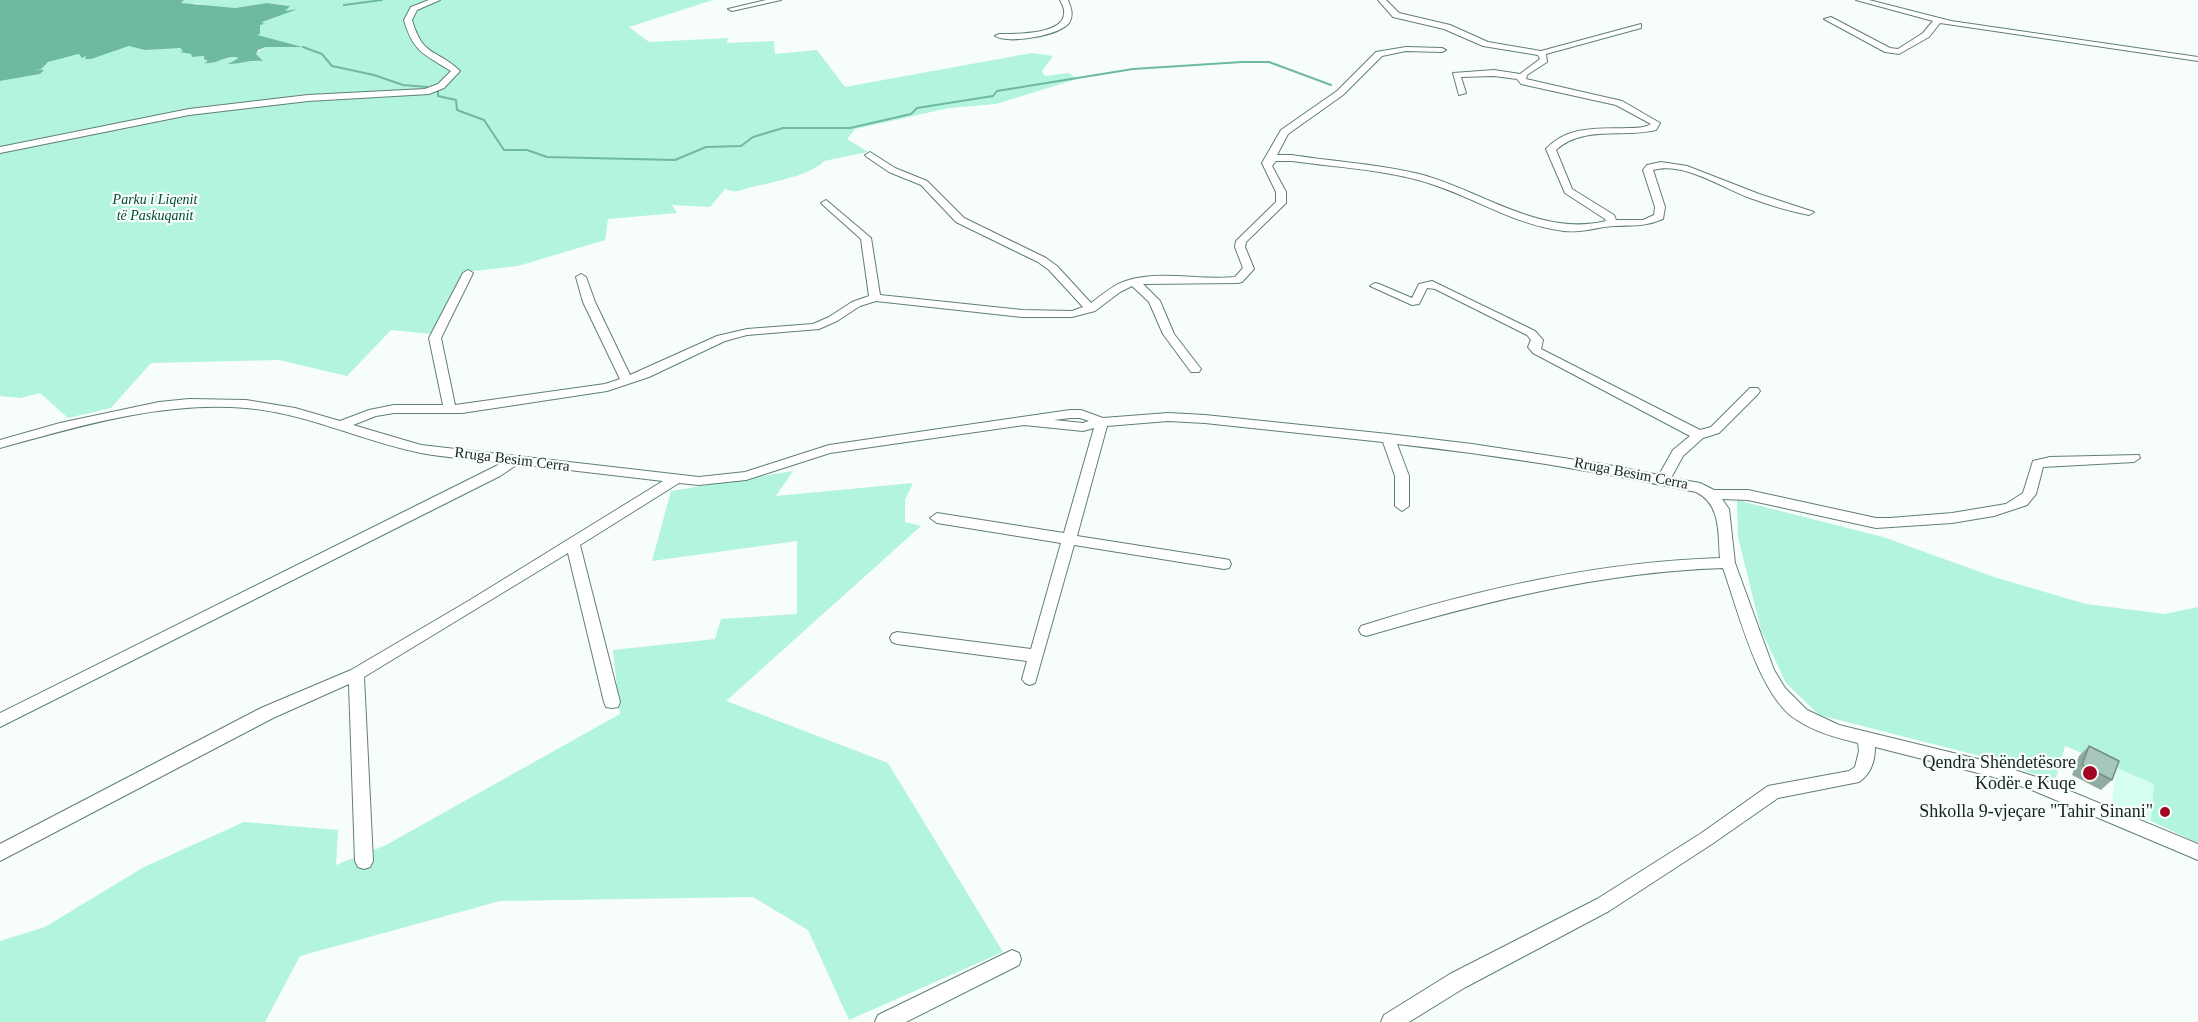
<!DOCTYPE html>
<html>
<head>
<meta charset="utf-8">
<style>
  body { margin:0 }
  canvas { display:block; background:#f7fdfb }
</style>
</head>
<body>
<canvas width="2198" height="1022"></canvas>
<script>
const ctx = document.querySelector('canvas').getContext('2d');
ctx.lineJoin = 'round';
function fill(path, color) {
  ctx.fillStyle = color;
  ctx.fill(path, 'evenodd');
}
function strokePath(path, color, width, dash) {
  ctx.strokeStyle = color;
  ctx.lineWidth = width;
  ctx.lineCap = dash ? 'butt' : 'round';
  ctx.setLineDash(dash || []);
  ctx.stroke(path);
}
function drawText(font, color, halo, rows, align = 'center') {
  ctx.font = font + ' Georgia,serif';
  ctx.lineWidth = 4.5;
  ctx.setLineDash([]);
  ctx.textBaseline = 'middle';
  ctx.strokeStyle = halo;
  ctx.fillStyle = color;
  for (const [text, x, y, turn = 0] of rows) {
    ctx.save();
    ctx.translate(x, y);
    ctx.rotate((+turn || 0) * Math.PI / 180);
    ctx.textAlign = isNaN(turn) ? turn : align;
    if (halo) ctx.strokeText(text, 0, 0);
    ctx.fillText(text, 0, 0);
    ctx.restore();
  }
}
const built = new Path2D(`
  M2116,768L2198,803V843L2112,803Z`);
const green = new Path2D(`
  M180,0H713L629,27L649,42L728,38L727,43L774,41L775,54L817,50L845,87L1032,53L1053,56L1042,71L1045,76L1069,73L1077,79L996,104L949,108L855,129L847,139L868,152L824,161C810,177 760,184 738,191C734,192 729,190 725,189L710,207L672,205L677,213L608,219L605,240L518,266L466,272L430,334L391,330L347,376L279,360L151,363L111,408L68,418L40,393L21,398L0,396V81L40,74L43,71L35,69L48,62L84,53L86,59L133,45L145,50L177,47L183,50L182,52L191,54L192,57L204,56V59L209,60L205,63L233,57L240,58L230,63L258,61L255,54L266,47L301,46L256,36L261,22L294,10L285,11L288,5L267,3L235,8L206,7L198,3L185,5Z
  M793,471L776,496L913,483L905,500V522L921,526L726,701L888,763L1003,952L849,1020L808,930L753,897L500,901L300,956L265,1022H0V941L45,927L144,867L244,822L338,830L336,865L386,845L620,714L613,650L715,639L721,619L797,614V541L652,561L671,491Z
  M1737,500L1883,537L1997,578L2086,604L2165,614L2198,607V843L2151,821L2154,784L2065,746L2055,781L1980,756L1819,715L1786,683L1761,630L1738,537Z`);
const water = new Path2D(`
  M0,0H184L181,3L235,8L267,3L290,6L285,11L298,9L262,22L264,24L260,25V34L257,35L303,47H266L258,50L256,54L263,61C248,60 242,64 228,64L239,58C226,54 218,65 204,63L208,61L204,59V56L192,57L191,54L180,52L183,51L180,48L145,50L129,46L91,59H85L86,56L82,58L79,54L48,62L41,69H35L44,70L40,74L0,81Z`);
const stream = new Path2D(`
  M344,5L382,0
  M303,47L322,54L332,66L374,75L403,85L427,87
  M438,90V96L456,100L457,110L484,120L504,150H527L547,157L675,160L706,147L741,146L753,137L783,128H850L911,114L917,108L993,96L997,91L1133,69L1242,62H1269L1331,85`);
const minor = new Path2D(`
  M429,0H440L417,10L412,20C423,58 436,48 460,71L444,88L429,94L308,101L189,115L0,153V147L189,109L308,95L425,89L438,84L451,71C424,54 413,52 404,20L411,7Z
  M766,0H781L732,11L728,9Z
  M1060,0H1068C1071,8 1074,15 1069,23C1058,36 1009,44 995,36L999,34C1014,34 1063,35 1064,14C1065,9 1062,4 1060,0Z
  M1378,0H1386L1399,13L1450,25L1488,42L1541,51L1641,24V28L1546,54L1547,62L1527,75L1526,79L1622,101L1660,123L1656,130C1623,138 1583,125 1556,150L1572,189L1614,215L1616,220H1643L1654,215L1655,207L1643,170L1647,165L1661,162L1687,166L1759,194L1814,212L1809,215C1789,211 1769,205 1750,198C1722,188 1684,161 1653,170L1665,207L1663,219C1644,227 1633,225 1614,226C1597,227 1582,233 1564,231C1512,225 1468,193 1418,180C1377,169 1334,167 1292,161H1276L1272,166L1286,192V203L1246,242L1245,247L1254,269L1242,282L1238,283L1143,284L1160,301L1174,334L1201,369L1199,372H1191L1163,334L1149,302L1132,286L1120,292L1095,311L1072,317H1022L876,301L860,306L837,321L819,329L747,335L725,341L649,377L607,391L462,413H394L376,416L353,425L421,445L699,477L745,472L829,445L1070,410H1081L1103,418L1168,413L1205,415L1388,434L1472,444L1603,464L1659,475L1673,450L1690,436L1533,353L1528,347L1531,340L1527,335L1435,289L1427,288L1419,304L1412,305L1370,286L1375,283L1379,284L1412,298L1419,284L1432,281L1535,331L1543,340L1541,349L1700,430L1711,427L1750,388H1758L1760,391L1758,394L1719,433L1703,438L1683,456L1671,478L1700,483L1714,490H1748L1876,518H1890L1952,513L2006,504L2023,493L2033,461L2050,457L2139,455L2140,458L2134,462L2043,467L2036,494L2027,505L1994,516L1952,523L1876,528L1748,500L1722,499L1729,509L1735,563L1774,670L1785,688L1807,710L1839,725L1990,762L2036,777L2198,844V860L2032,790L1990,776L1875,747C1875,761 1871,774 1859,782L1778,798L1712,844L1609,911L1464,988L1409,1022H1381L1384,1015L1450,974L1597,899L1700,834L1768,786L1849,771L1855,767L1859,751L1858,743C1837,738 1815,732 1797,720C1759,697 1738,610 1723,568C1600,572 1484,602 1366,636L1361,634L1359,630L1361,626C1477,589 1598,562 1720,558C1718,533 1721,504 1696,492C1597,471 1498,455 1397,444L1409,476V506L1402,511L1395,506V476L1383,442L1205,423L1168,421L1107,426L1077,536L1224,559L1229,560L1231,564L1229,568L1224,569L1074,545L1035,683L1030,685L1025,683L1022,679L1027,661L897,644L892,642L890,638L892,634L897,632L1031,649L1061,543L937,523L930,518L937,513L1064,533L1094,428L1083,431L1024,425L830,453L746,480L699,485L679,483L580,545L620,702L618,707L612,708L606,707L604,702L568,553L364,677L373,861L370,867L364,869L358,867L355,861L349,684L273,718L0,861V844L261,708L351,670L470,600L663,481L518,464L500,476L0,727V713L502,463C475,459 447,458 421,453C361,441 307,413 246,408C162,401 80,426 0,448V440L60,423L159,402L189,399L246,400L295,408L340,421L369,410L394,405H443L429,338L463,273L468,270L473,273L441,338L455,405L605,384L620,379L583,302L576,277L581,274L586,277L595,302L630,375L717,336L747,329L813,324L829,317L852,302L869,296L861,239L823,205L821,203L826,200L871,238L880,295L1022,310L1072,311L1083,307L1049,270L1038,262L956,222L921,185L889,172L867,157L865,155L870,152L895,168L927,181L964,218L1046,258L1057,266L1091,303C1100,296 1109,289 1118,284C1153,268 1197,281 1235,277L1243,268L1235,247L1236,241L1276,202V192L1262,163L1281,130L1337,91L1376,52L1406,47L1442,48L1446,50L1442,52L1406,51L1382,56L1343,95L1288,134L1277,155H1292C1335,162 1381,164 1423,175C1484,192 1541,237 1606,221L1605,219L1565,193L1546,149C1568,125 1599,129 1628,128C1636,128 1645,128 1651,124L1616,105L1521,84L1517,79L1494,76L1461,77L1466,93L1459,95L1453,73L1494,70L1520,74L1540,59L1538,55L1483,46L1444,29L1393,17ZM1070,418H1080L1089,421L1083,423L1054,420Z
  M1856,0H1869L1951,21L2198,57V61L1940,23L1929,37L1899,54L1885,52L1824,19L1831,17L1890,48L1898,49L1923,33L1933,21Z
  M1012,950L1019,953L1021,959L1019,965L906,1022H875L878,1015Z`);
const wall = new Path2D(`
  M2089,746L2112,780L2101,790L2072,775L2079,756Z`);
const building = new Path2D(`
  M2089,746L2119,761L2112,780L2082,765Z`);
const markers = [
  [2090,773,8,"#a30622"],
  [2165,812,6,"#a30622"]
];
const farParknames = [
  ["Parku i Liqenit",155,200],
  ["të Paskuqanit",155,216]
];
const streetNames = [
  ["Rruga Besim Cerra",512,460,7],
  ["Rruga Besim Cerra",1631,474,11]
];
const nearPoinames = [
  ["Qendra Shëndetësore",2076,763],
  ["Kodër e Kuqe",2076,784],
  ["Shkolla 9-vjeçare \"Tahir Sinani\"",2153,812]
];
fill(built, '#d4fff0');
fill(green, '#b2f4de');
fill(water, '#6db9a2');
strokePath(stream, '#6db9a2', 2);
strokePath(minor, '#617f75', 2);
fill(minor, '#fff');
fill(wall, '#90aba2');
fill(building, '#a7c7bc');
strokePath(building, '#758b84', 1.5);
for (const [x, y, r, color] of markers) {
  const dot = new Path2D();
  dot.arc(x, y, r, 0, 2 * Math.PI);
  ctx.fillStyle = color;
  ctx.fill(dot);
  strokePath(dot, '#f7fdfb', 2);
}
drawText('italic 14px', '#03493a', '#f7fdfb', farParknames);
drawText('15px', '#17231f', '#f7fdfb', streetNames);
drawText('18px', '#17231f', '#f7fdfb', nearPoinames, 'right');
</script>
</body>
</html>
